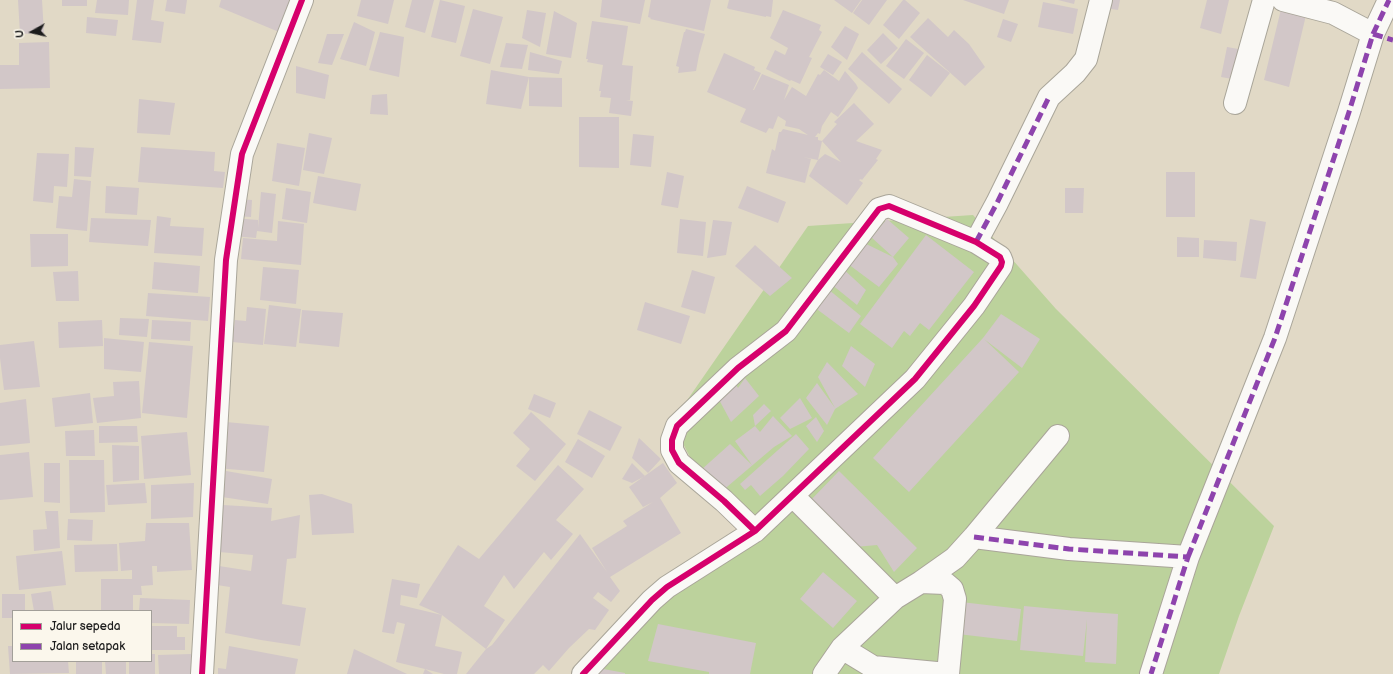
<!DOCTYPE html>
<html>
<head>
<meta charset="utf-8">
<style>
  body { margin:0 }
  #map { position:relative; width:1393px; height:674px; overflow:hidden; background:#e1d9c6; font-family:"Balsamiq Sans",sans-serif }
  canvas { display:block }
  .legend { position:absolute; left:12px; top:610px; width:140px; height:52px; box-sizing:border-box; background:#fbf7ec; border:1px solid #a29f99; margin:0; padding:5px 7px; list-style:none; font-size:12px; color:#1c1c1c }
  .legend li { display:flex; align-items:center; gap:8px; height:20px }
  .legend b { width:20px; border:1px solid #a29f99 }
  .north { position:absolute; left:12px; top:12px; width:40px; height:40px; -webkit-text-stroke:3px #fbf7ec; paint-order:stroke; rotate:262deg; font-size:11px; font-weight:700; line-height:16px; text-align:center; color:#1c1c1c }
  .north::after { content:''; display:block; margin:auto; width:14px; height:18px; background:#1c1c1c; clip-path:polygon(50% 0,100% 100%,50% 72%,0 100%) }
</style>
</head>
<body>
<div id="map">
<canvas width="1393" height="674"></canvas>
<ul class="legend">
<li><b style="height:5px;background:#d6006c"></b>Jalur sepeda</li>
<li><b style="height:5px;background:#8e44ad"></b>Jalan setapak</li>
</ul>
<div class="north">U</div>
</div>
<script>
const ctx = document.querySelector('canvas').getContext('2d');
ctx.lineJoin = 'round';
function fill(path, color) {
  ctx.fillStyle = color;
  ctx.fill(path, 'evenodd');
}
function strokePath(path, color, width, dash) {
  ctx.strokeStyle = color;
  ctx.lineWidth = width;
  ctx.lineCap = dash ? 'butt' : 'round';
  ctx.setLineDash(dash || []);
  ctx.stroke(path);
}
const green = new Path2D(`
  M973,215L1056,309L1274,526L1239,616L1219,674H575L744,534L715,506L672,422L808,226Z`);
const building = new Path2D(`
  M18,0H42L44,33L20,34Z
  M62,0H87V6H62Z
  M97,0H129L128,15L95,13Z
  M137,0H154L151,20L164,22L161,43L132,40Z
  M167,0H187L185,14L165,11Z
  M221,0H290L279,32L219,7Z
  M361,0H394L388,24L357,16Z
  M412,0H434L425,33L405,27Z
  M440,0L465,6L456,43L431,37Z
  M602,0H645L640,24L600,17Z
  M651,0H711L704,31L650,19L651,18L648,17Z
  M729,0H773L771,17L766,16V17L729,9L727,8Z
  M834,0H861L852,13Z
  M862,0H887L869,25L853,13Z
  M903,0H905L920,13L899,39L883,25Z
  M963,0H1009L1004,14Z
  M1058,0H1075L1074,4Z
  M1106,0H1120L1118,10L1104,8Z
  M1207,0H1229L1221,34L1200,28Z
  M1043,2L1078,9L1073,34L1038,27Z
  M1282,5L1307,11L1289,87L1264,80Z
  M473,9L503,17L490,64L460,56Z
  M527,10L546,13L540,47L522,38Z
  M783,10L821,25L819,30L822,32L809,57L812,58L800,84L791,80L790,81L766,69L775,50L785,55L788,48L770,38Z
  M554,11L577,23L571,58L546,54Z
  M87,17L118,20L116,36L86,33Z
  M928,18L948,37L954,30L969,44L985,67L965,86L910,37Z
  M1003,19L1018,24L1011,42L997,37Z
  M592,21L628,26L622,65L633,66L630,100H626L633,101L631,116L609,113L611,98L600,97L601,91H599L603,65L587,62L588,59H586Z
  M354,22L375,32L366,66L340,59Z
  M845,26L859,34L847,60L831,47Z
  M686,29L705,34L699,55L696,71L678,73L679,67L676,66L684,32H685Z
  M380,32L404,37L399,77L369,70Z
  M883,33L898,48L881,64L867,50Z
  M327,34H344L332,65L318,63Z
  M906,39L924,53L904,79L886,66Z
  M49,42L50,88L0,89V65H19V43Z
  M506,43L528,45L522,69L500,67Z
  M1227,47L1244,50L1238,80L1221,77Z
  M530,52L562,61L559,74L528,70Z
  M862,52L902,89L889,104L848,69Z
  M724,53L755,67L754,70L761,73L753,90H754L762,74L789,85L784,100L792,87L806,96L818,74L820,75L824,70L839,81L845,71L856,84L858,88L838,117L831,112L822,126L820,134L818,133L815,137H818V140L822,141L818,160L825,154L841,162L822,141L837,124L834,122L854,103L874,124L856,141L882,150L876,159L878,160L862,180L861,179L859,180L863,183L847,205L809,176L818,160L803,157L811,159L805,183L766,173L772,149L775,151L779,132H781L783,129L808,135L799,129L785,126L786,121L778,116L773,129L769,128L766,133L740,122L746,109L707,92Z
  M828,54L842,62L833,75L820,67Z
  M927,55L950,73L931,97L909,80Z
  M296,66L329,75L325,99L296,93Z
  M491,70L529,77L521,109L486,104Z
  M529,77L562,78V107L529,106Z
  M387,94L388,115L370,114L372,95Z
  M139,99L175,103L170,135L137,133Z
  M579,117H619V168L579,167Z
  M309,133L332,138L324,174L303,170Z
  M633,134L654,136L651,167L630,165Z
  M277,143L305,148L299,186L272,181Z
  M75,147L94,148L91,177L74,176Z
  M141,147L215,152L214,171L225,172L223,188L138,182Z
  M37,153L69,154L67,187L54,186L53,203L33,201Z
  M667,172L684,176L678,208L661,205Z
  M1166,172H1195V217H1166Z
  M318,176L361,184L356,211L313,203Z
  M74,179L91,181L87,231L56,228L59,196L72,197Z
  M106,186L139,188L137,215L105,213Z
  M747,186L786,202L778,223L738,208Z
  M286,188L311,192L307,223L282,219Z
  M1065,188H1084L1083,213H1065Z
  M261,192L276,194L272,233L257,231L256,238L232,236L233,218L258,220V228Z
  M238,199L252,200L251,217L236,216Z
  M157,216L171,218L170,226L204,228L202,256L154,253Z
  M91,218L151,220L148,246L89,242Z
  M680,219L706,222L703,256L677,253Z
  M887,219L909,238L893,257L871,237Z
  M1250,219L1266,222L1256,279L1240,277Z
  M713,220L732,222L726,255L707,258Z
  M278,221L304,224L301,265L241,259L243,238L277,241Z
  M30,234H68V266L31,267Z
  M926,235L974,272L929,330L920,323L910,336L904,331L892,348L860,324Z
  M1177,237L1199,238V257H1177Z
  M1204,240L1237,242L1236,261L1203,258Z
  M860,241L893,257L898,264L879,287L848,264Z
  M755,245L792,278L770,296L735,266Z
  M154,262L200,266L198,293L152,289Z
  M840,266L866,290L857,305L831,284Z
  M263,267L299,270L296,304L260,300Z
  M692,270L715,277L705,314L681,307Z
  M78,271L79,301H56L53,272Z
  M823,285L861,316L849,333L818,310Z
  M148,293L210,297L208,321L146,316Z
  M645,302L690,316L681,344L637,330Z
  M269,305L301,309L296,347L264,344Z
  M247,307L266,309L263,345L232,342L235,320L246,321Z
  M302,310L343,313L339,347L299,343Z
  M1001,314L1040,339L1022,368L984,339L1019,372L909,492L873,458L983,338Z
  M120,318L149,319L147,337L119,335Z
  M102,320L103,346L59,348L58,322Z
  M152,320L191,322L190,341L151,339Z
  M104,338L144,342L141,372L104,369Z
  M34,341L40,387L4,390L0,358V345Z
  M149,342L193,346L187,418L142,413Z
  M851,346L875,364L865,387L842,366Z
  M827,362L858,394L835,409L827,425L806,398L817,383L835,408L818,377Z
  M745,378L759,396L731,422L716,394L733,380L738,388Z
  M139,381L141,418L97,423L93,398L114,396L113,382Z
  M90,393L93,423L55,427L52,398Z
  M534,394L556,403L550,418L528,409Z
  M800,398L812,418L790,429L780,418Z
  M26,399L30,443L0,446V403Z
  M764,404L771,411L755,426L753,415Z
  M589,410L622,427L610,451L577,434Z
  M531,412L566,444L535,481L516,466L530,449L513,433Z
  M773,416L792,436L774,447L721,492L701,470L730,444L752,465L735,441L755,426L760,432Z
  M816,417L824,431L817,442L806,426Z
  M226,422L269,426L264,472L216,468Z
  M99,426H137L138,442L99,443Z
  M94,430L95,456H66L65,431Z
  M187,432L191,475L144,479L141,436Z
  M796,434L809,449L783,476L760,496L751,485L745,490L740,484Z
  M639,438L661,459L648,473L632,458Z
  M578,439L605,456L592,478L565,462Z
  M112,445L139,446V480L113,482Z
  M29,452L33,497L0,500V455Z
  M69,460H104L105,512L70,513Z
  M44,463H60V503L44,502Z
  M632,463L645,476L632,483L622,479Z
  M663,463L677,483L660,498L681,533L610,577L620,591L611,602L598,592L593,598L609,610L595,630L589,629L569,648L549,671L543,665L534,674H466L486,649L492,645L580,534L607,572L592,548L627,526L623,521L653,502L643,507L629,487Z
  M558,465L584,489L556,520L573,534L551,560L544,552L514,589L504,575L484,606L505,620L486,649L442,615L435,646L462,652L457,674H444L425,669L433,674H423L425,669L396,662L405,624L397,622L394,634L382,632L392,579L420,584L417,598L401,595L400,605L442,615L419,605L458,545L479,559Z
  M226,471L272,479L268,504L222,497Z
  M839,471L917,548L894,572L877,545L855,547L809,502Z
  M145,483L147,503L108,505L106,485Z
  M194,483L193,517L151,519V485Z
  M322,494L352,504L354,533L312,535L309,495Z
  M223,505L272,508L271,521L300,515L296,558L287,559L282,604L306,608L300,646L261,640L225,633L230,587L217,585L219,566L251,571L253,555L219,552Z
  M45,511H58L60,548L34,551L33,530L47,529Z
  M68,519L93,520L92,541L67,540Z
  M146,523H189L192,570L157,572V566H152L153,585L141,586L142,595H133V611H101V579H132V570L121,571L119,543L145,541Z
  M117,544L118,571L75,572L74,545Z
  M62,551L66,585L19,590L16,556Z
  M823,572L857,601L833,628L800,599Z
  M51,591L54,611H34L31,594Z
  M2,594H25V611H13V618H2Z
  M140,598L190,600L189,624L151,623V611H139Z
  M961,602L1021,609L1017,641L958,634Z
  M1024,606L1088,612L1118,614L1116,664L1085,662L1087,619L1083,656L1020,650Z
  M658,624L756,643L750,674H709V672L648,661Z
  M151,626H177V637H185V650H151Z
  M8,646H13V661H68L69,673L10,674Z
  M229,646L298,659L295,674H218V668L226,669Z
  M354,649L407,674H347Z
  M151,654H155V674H129V661H151Z
  M191,654L192,674H159L158,655Z
  M76,661H102V674H76Z
  M105,661H126V674H106Z
  M598,668L625,673V674H597Z`);
const minor = new Path2D(`
  M1283,0L1333,13L1373,34
  M1235,103L1264,0
  M976,242L997,203L1049,97L1075,73L1086,59L1101,0
  M793,496L895,598
  M974,537L1069,549L1188,557L1151,674
  M1188,557L1275,338L1349,112L1373,34L1389,0
  M921,582L955,558L974,537L1058,436
  M842,648L873,667L947,674
  M202,674L226,260L242,154L302,0
  M583,674L652,600L667,587L755,531L915,379L974,306L1001,266L1002,262L1000,257L976,242L889,206L879,209L786,331L738,368L677,426L672,440V450L679,463L724,501L755,531
  M824,674L842,648L895,598L921,582L945,583L952,589L955,599L948,674`);
const quiet = new Path2D(`
  M1373,34L1393,40
  M976,242L997,203L1049,97
  M974,537L1069,549L1188,557L1151,674
  M1188,557L1275,338L1349,112L1373,34L1389,0`);
const cycleway = new Path2D(`
  M202,674L226,260L242,154L302,0
  M583,674L652,600L667,587L755,531L915,379L974,306L1001,266L1002,262L1000,257L976,242L889,206L879,209L786,331L738,368L677,426L672,440V450L679,463L724,501L755,531`);
fill(green, '#bcd29c');
fill(building, '#d2c7c8');
strokePath(minor, '#a9a599', 24);
strokePath(minor, '#faf9f6', 22);
strokePath(quiet, '#8e44ad', 5, [10, 5]);
strokePath(cycleway, '#d6006c', 6);
</script>
</body>
</html>
